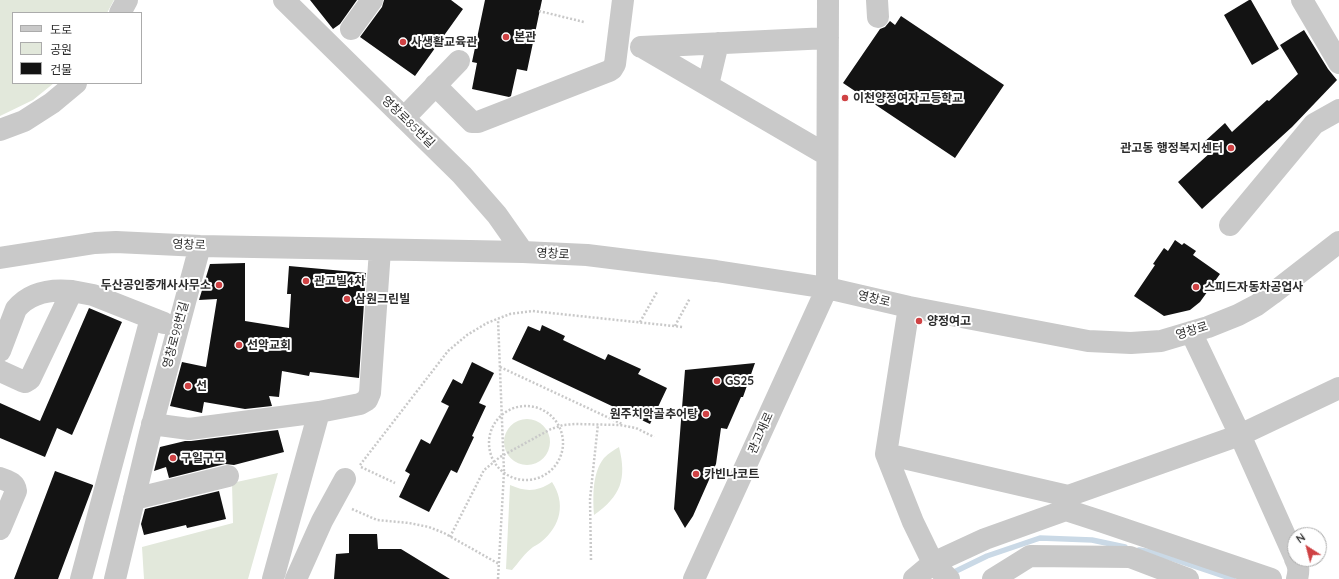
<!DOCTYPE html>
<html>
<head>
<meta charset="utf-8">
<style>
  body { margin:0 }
  #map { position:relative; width:1339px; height:579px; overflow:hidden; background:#fff; font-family:Quicksand,"Noto Sans KR",sans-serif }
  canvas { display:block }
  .legend { position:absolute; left:12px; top:12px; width:130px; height:72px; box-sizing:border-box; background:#fff; border:1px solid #ababab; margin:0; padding:5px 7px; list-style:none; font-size:12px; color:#2c2c2c }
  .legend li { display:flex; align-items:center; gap:8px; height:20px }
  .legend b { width:20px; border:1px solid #ababab }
  .north { position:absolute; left:1287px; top:527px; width:40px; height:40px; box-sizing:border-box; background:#fff; border:1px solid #ababab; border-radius:50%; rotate:324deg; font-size:11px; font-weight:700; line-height:16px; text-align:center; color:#2c2c2c }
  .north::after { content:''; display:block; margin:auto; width:14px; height:18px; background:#cf4244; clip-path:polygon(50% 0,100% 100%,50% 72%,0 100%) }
</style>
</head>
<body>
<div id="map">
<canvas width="1339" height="579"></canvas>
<ul class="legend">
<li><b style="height:5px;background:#c9c9c9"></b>도로</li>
<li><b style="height:11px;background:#e2e8db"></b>공원</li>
<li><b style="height:11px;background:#131313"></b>건물</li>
</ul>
<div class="north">N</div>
</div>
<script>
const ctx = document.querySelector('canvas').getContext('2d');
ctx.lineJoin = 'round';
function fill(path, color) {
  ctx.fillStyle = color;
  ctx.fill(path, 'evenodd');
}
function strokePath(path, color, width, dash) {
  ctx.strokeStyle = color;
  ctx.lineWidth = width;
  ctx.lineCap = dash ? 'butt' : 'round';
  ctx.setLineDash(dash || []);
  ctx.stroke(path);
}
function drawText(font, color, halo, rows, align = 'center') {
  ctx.font = font + ' Quicksand,"Noto Sans KR",sans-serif';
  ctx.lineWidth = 4;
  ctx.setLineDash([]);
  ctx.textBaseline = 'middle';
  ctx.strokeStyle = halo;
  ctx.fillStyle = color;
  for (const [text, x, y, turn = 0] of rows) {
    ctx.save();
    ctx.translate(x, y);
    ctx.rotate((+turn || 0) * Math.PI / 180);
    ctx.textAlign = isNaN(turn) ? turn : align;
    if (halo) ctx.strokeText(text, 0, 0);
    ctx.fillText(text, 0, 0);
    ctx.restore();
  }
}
const green = new Path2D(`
  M0,0H114L107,13H13V83H54L33,100L0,116Z
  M504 442a23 23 0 1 1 46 0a23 23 0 1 1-46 0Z
  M619,447C627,479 621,496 594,515C593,497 592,473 604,458C609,453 614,450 619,447Z
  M278,473L248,579H144L142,547L233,523L232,483Z
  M552,482C566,503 561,526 541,542C539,544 536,545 533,547C525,553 519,562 512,570L506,569L510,485C526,492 537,492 552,482Z`);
const stream = new Path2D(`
  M1139,550L1152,552L1233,579
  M950,574L987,556L1040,538L1092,540L1125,547`);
const building = new Path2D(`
  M310,0H357L340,24L333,29Z
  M384,0H451L463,9L415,76L360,37L382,7Z
  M485,0H542L527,71L517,69L511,96L509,97L472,89L477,63L472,62Z
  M1249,0H1251L1279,49L1252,65L1224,15Z
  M901,16L1004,85L955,158L843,83L880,29L885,27L890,21L895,25Z
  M1304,30L1328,69L1337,80L1292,127L1202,209L1178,182L1211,152L1203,143L1225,123L1232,132L1267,100L1269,101L1298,74L1280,45Z
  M1175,240L1182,245L1184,243L1196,251L1193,255L1220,274L1200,302L1190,310L1164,316L1134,296L1155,265L1153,264L1164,248L1168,251Z
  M245,263V321L289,328L291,294H287L289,266L366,273L359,378L310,372L309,376L282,371L279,397L269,396L272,406L245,409L204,402L202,413L170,406L182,362L206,367L217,299L199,300L210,264Z
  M89,308L122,322L72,435L57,428L45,457L0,438V403L40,421Z
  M542,325L565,336L563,340L605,360L608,354L641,369L638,374L667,388L650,424L512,359L528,326L540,331Z
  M472,362L494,373L479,403L486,406L472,436L474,437L457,473L451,470L429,512L399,497L410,474L405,471L421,439L430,444L449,406L441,402L453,379L462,384Z
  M755,363L743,397H741L727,429L721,428L716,464L693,516L685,528L674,509L685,370Z
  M278,430L284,452L234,465L225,464L169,478L166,467L154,471L160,447L185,441H191Z
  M55,471L93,485V486L58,579H14Z
  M219,491L226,519L187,528L186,525L144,535L141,524L145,509Z
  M349,534H377L378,549H401L450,579H334L336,554L349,553Z`);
const path = new Path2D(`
  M539,11L584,22
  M640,322L657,292
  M675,326L690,298
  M500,367L622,424
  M489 443a37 37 0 1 1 74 0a37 37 0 1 1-74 0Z
  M360,465L448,351L467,335L487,323L510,314L532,311L683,327
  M361,467L395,483
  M352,509L377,520L409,523L429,527L444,533L499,564
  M450,537L484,470L500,457L551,429L563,425L575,424L620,425L636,428L654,437
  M591,560L590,499L598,424
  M498,579L504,472L498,319`);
const minor = new Path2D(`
  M284,0L462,175L497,215L523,252
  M877,0L878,17
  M1302,0L1339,63
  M120,13L127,0
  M351,29L372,0
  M641,47L828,38
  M642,47L827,155
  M435,85L472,122H478L609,71L612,69L615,64L623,0
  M708,85L718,43
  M404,118L459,61
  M0,130L24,121L52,103L76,83
  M1230,225L1309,130L1314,124L1339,110
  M0,258L95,243L116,242L200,246L523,252L587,255L716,271L827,288L909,307L1088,341L1131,343L1161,341L1208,327L1238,315L1257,305L1272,294L1339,242
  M909,307L886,454L913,522L933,563L949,579
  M1191,332L1240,435L1295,558
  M0,351L16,309C30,292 52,289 72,291
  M0,371L22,381L25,382L30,379L72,291L93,295L164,323
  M152,424L189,429L319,412L360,404L367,400L370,393L380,250
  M886,454L1068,496L1240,435L1339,388
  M0,478C7,481 15,482 16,491L0,529
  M134,499L228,476
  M1066,510L1103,522L1271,579
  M1295,559C1299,566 1299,571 1297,579
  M81,579L151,318
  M115,579L150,433L200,246
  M273,579L319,412
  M296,579L322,521L345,479
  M694,579L827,288L828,0
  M914,579L933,563L985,539L1066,510L1068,496
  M993,579L1030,556L1130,557L1188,579`);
const markers = [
  [506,37,4,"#cf4244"],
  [403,42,4,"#cf4244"],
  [845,98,4,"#cf4244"],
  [1231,148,4,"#cf4244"],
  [306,281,4,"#cf4244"],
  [219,285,4,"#cf4244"],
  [1196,287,4,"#cf4244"],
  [347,299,4,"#cf4244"],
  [919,321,4,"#cf4244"],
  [239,345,4,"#cf4244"],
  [717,381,4,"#cf4244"],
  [188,386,4,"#cf4244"],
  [706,414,4,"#cf4244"],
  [173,458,4,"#cf4244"],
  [696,474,4,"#cf4244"]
];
const poiNames = [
  ["본관",514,37],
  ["사생활교육관",411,42],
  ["이천양정여자고등학교",853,98],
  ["관고동 행정복지센터",1223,148,"right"],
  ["관고빌4차",314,281],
  ["두산공인중개사사무소",211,285,"right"],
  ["스피드자동차공업사",1204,287],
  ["삼원그린빌",355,299],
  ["양정여고",927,321],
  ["선악교회",247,345],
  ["GS25",725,381],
  ["선",196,386],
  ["원주치악골추어탕",698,414,"right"],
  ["구일구모",181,458],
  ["카빈나코트",704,474]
];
const streetNames = [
  ["영창로85번길",408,122,44],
  ["영창로",189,245,2],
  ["영창로",553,254,3],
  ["영창로",874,299,13],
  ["영창로",1192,331,-17],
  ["영창로98번길",176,335,-75],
  ["관고재로",761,433,-66]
];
fill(green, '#e2e8db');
strokePath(stream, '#cad9e6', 5.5);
fill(building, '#131313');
strokePath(path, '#c9c9c9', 2.5, [2, 2]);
strokePath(minor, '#c9c9c9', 22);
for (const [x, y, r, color] of markers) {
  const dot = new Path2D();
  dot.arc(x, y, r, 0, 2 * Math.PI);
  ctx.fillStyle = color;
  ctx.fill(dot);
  strokePath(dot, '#fff', 1.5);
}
drawText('bold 12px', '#2c2c2c', '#fff', poiNames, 'left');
drawText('12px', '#2c2c2c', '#fff', streetNames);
</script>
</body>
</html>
